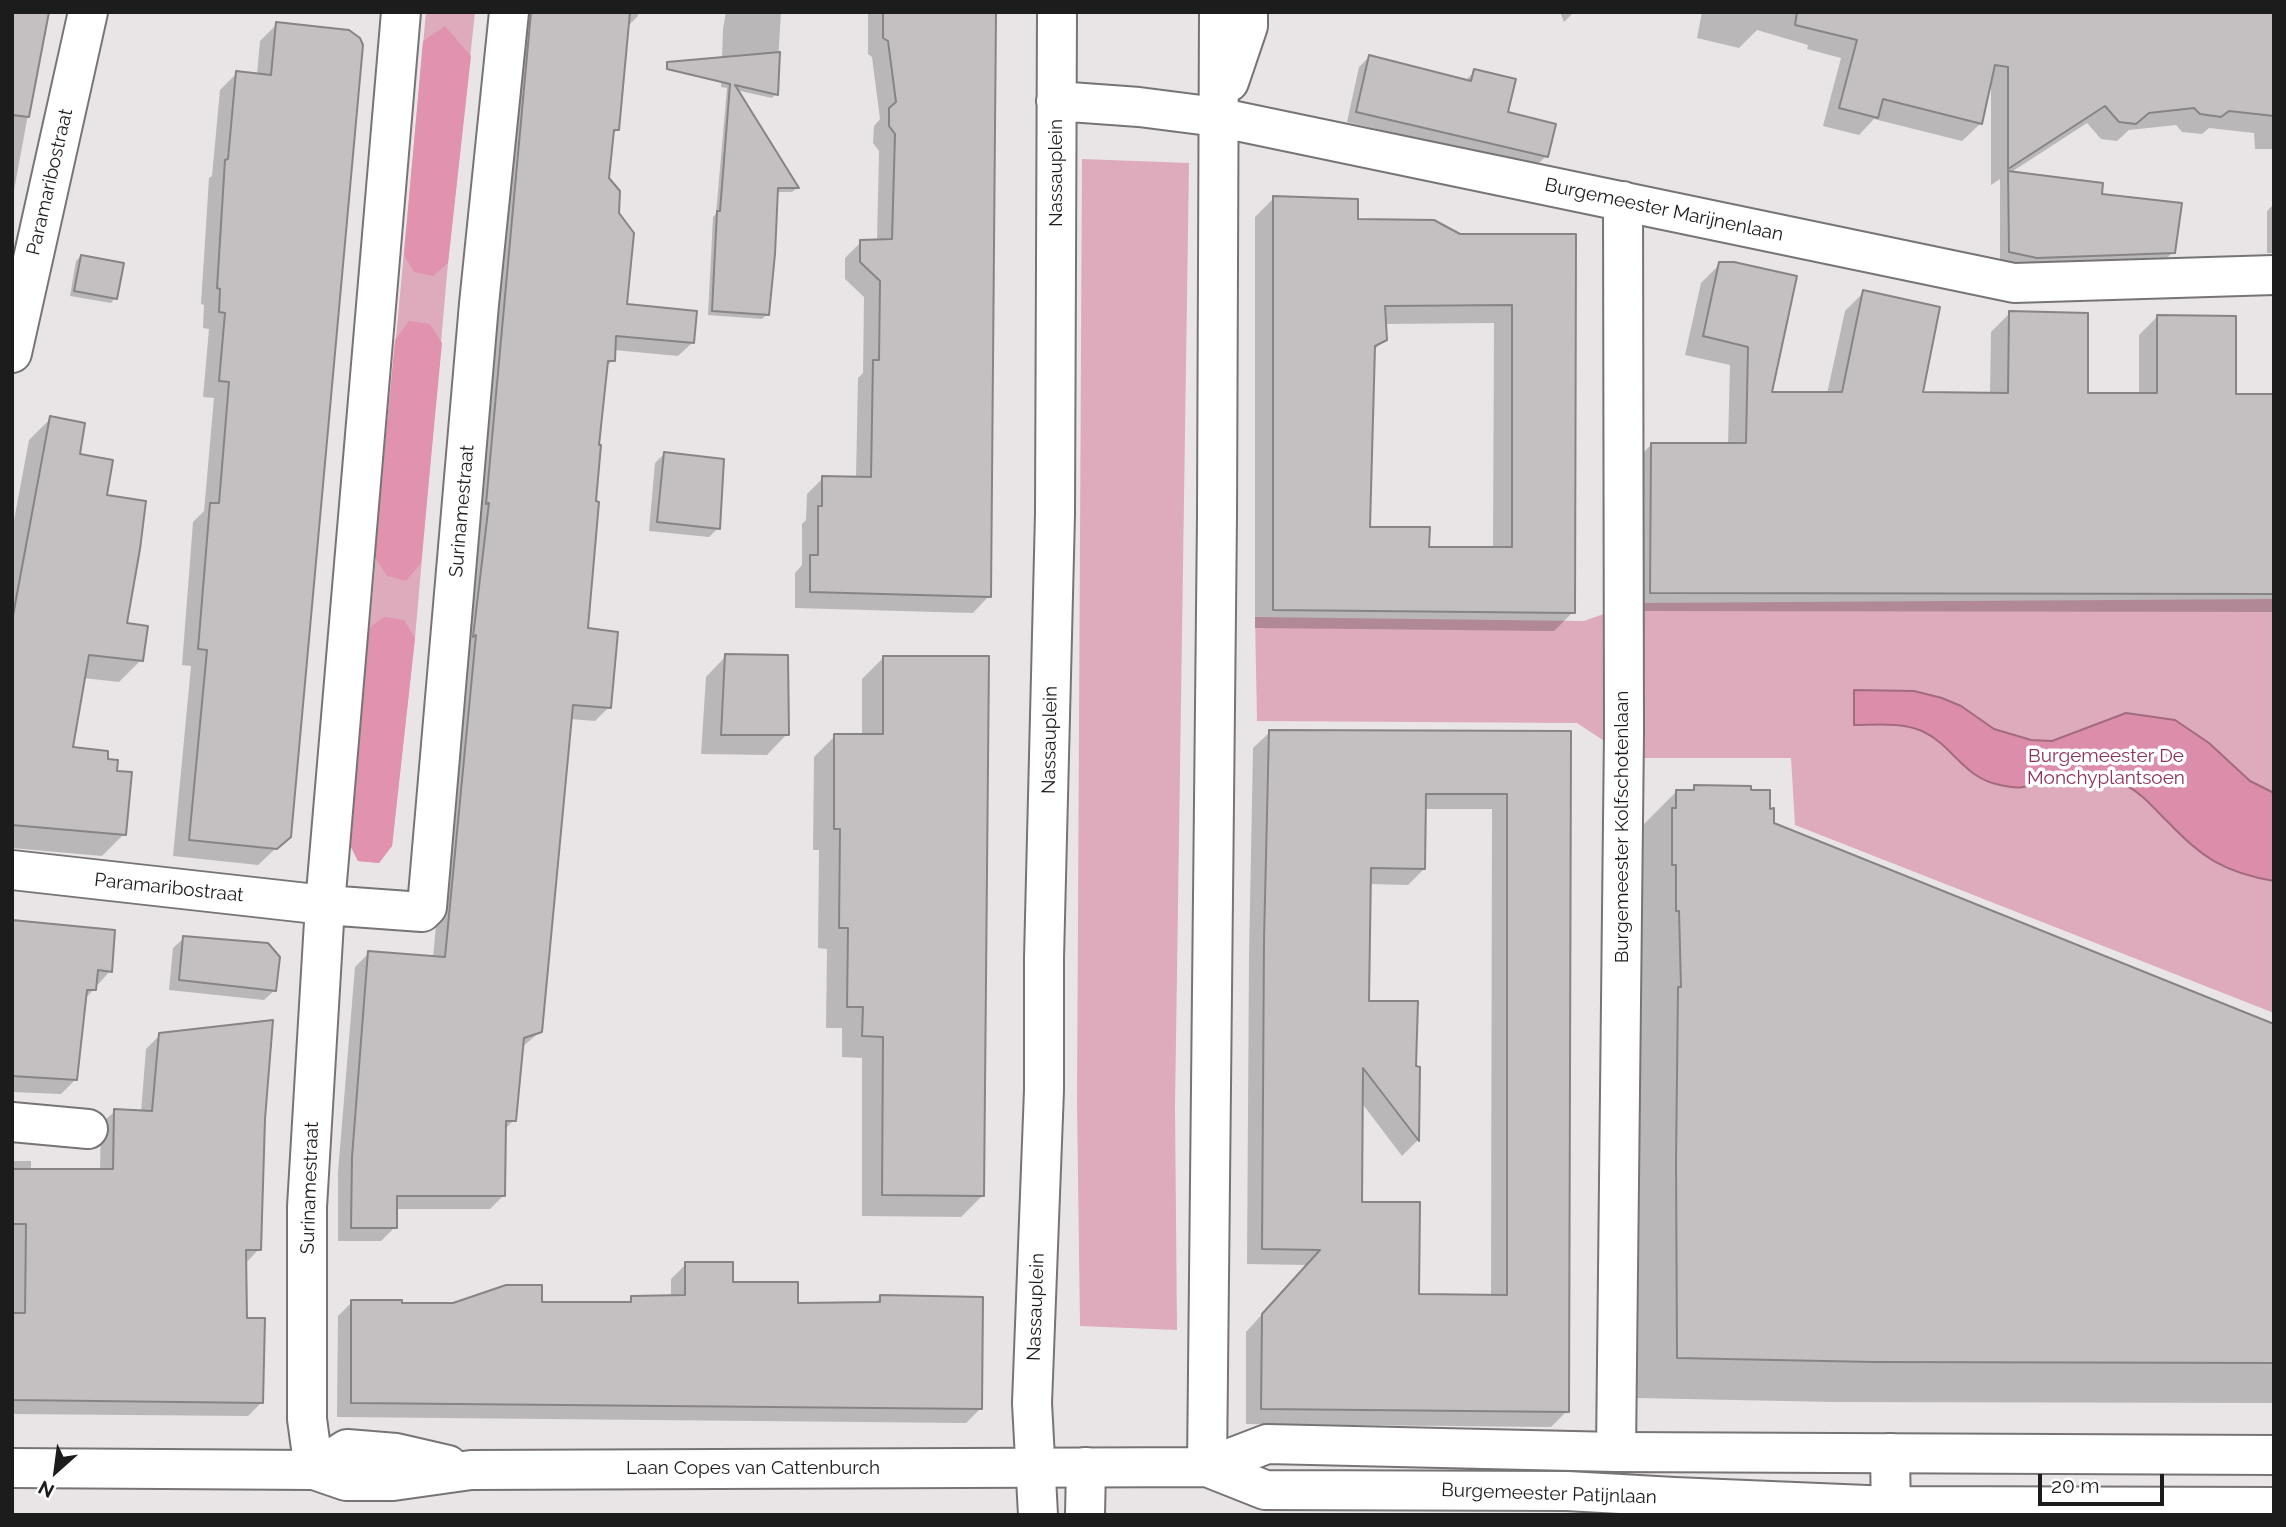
<!DOCTYPE html>
<html>
<head>
<meta charset="utf-8">
<style>
  body { margin:0 }
  #map { position:relative; width:2286px; height:1527px; overflow:hidden; background:#e9e5e6; font-family:Raleway,sans-serif }
  canvas { display:block }
  .frame { position:absolute; inset:0; border:14px solid #1d1c1c; pointer-events:none }
  .north { position:absolute; left:21px; top:1436px; width:70px; height:70px; -webkit-text-stroke:5px #fff; paint-order:stroke; rotate:208deg; font-size:19px; font-weight:700; line-height:28px; text-align:center; color:#1d1c1c }
  .north::after { content:''; display:block; margin:auto; width:24px; height:32px; background:#1d1c1c; clip-path:polygon(50% 0,100% 100%,50% 72%,0 100%) }
  .scale { position:absolute; left:2038px; top:1474px; width:126px; height:32px; box-sizing:border-box; border:4px solid #1d1c1c; border-top:0; padding-left:9px; font-size:21px; line-height:24px; white-space:nowrap; color:#1d1c1c; -webkit-text-stroke:5px #fff; paint-order:stroke }
</style>
</head>
<body>
<div id="map">
<canvas width="2286" height="1527"></canvas>
<div class="frame"></div>
<div class="north">N</div>
<div class="scale">20 m</div>
</div>
<script>
const ctx = document.querySelector('canvas').getContext('2d');
ctx.lineJoin = 'round';
function fill(path, color) {
  ctx.fillStyle = color;
  ctx.fill(path, 'evenodd');
}
function strokePath(path, color, width, dash) {
  ctx.strokeStyle = color;
  ctx.lineWidth = width;
  ctx.lineCap = dash ? 'butt' : 'round';
  ctx.setLineDash(dash || []);
  ctx.stroke(path);
}
function drawText(font, color, halo, rows, align = 'center') {
  ctx.font = font + ' Raleway,sans-serif';
  ctx.lineWidth = 7;
  ctx.setLineDash([]);
  ctx.textBaseline = 'middle';
  ctx.strokeStyle = halo;
  ctx.fillStyle = color;
  for (const [text, x, y, turn = 0] of rows) {
    ctx.save();
    ctx.translate(x, y);
    ctx.rotate((+turn || 0) * Math.PI / 180);
    ctx.textAlign = isNaN(turn) ? turn : align;
    if (halo) ctx.strokeText(text, 0, 0);
    ctx.fillText(text, 0, 0);
    ctx.restore();
  }
}
const green = new Path2D(`
  M426,12H475L448,263L415,638L392,846L379,863L358,861L347,839L372,599Z
  M1082,159L1189,163L1175,1106L1177,1330L1080,1326L1077,1101Z
  M2274,599V1013L1795,825L1791,758H1630L1577,723L1257,721L1255,617L1584,621L1634,603Z`);
const forest = new Path2D(`
  M445,26L471,56L448,263L433,276L414,272L404,255L423,41Z
  M409,321L430,324L442,343L421,563L406,581L387,576L374,556L395,340Z
  M384,617L404,620L415,638L392,846L379,863L358,861L347,839L368,629Z`);
const water = new Path2D(`
  M1854,690L1914,691L1942,698L1961,706L1994,729L2031,740L2052,741L2126,713L2175,720L2209,743L2250,781L2274,793V881C2226,873 2202,858 2169,823C2155,810 2142,793 2125,785C2104,775 2073,772 2051,778C2028,785 2026,791 2000,785C1963,778 1953,745 1922,731C1901,722 1876,725 1854,725Z`);
const shadow = new Path2D(`
  M12,12H47L12,201Z
  M520,12H639L638,16L627,27L618,129L611,136L608,178L617,214L625,306L693,342L678,356L614,350L613,360L605,368L597,446L586,630L609,707L595,721L570,719L540,1032L522,1047L514,1120L504,1130V1195L490,1209H396L395,1227L381,1241H338V1172L355,967L369,953L433,958Z
  M726,12H781L776,94L772,98L736,90L797,188L792,192H776L767,314L762,319L708,315L713,217L716,214L727,88L721,87L723,29Z
  M868,12H995L989,596L973,613L795,608V573L802,565V524L806,520L807,494L823,478H856L858,378L863,373L864,297L845,279V258L861,242L877,241L879,151L873,143L874,126L880,119L872,57L868,54Z
  M1560,12H1574L1564,22Z
  M1702,12H2274V149H2255L2254,133L2209,128L2202,134L2182,132L2176,125L2129,130L2117,141L2101,139L2087,123L2010,173L2100,196L2173,252L2164,261L2027,266L2000,260V179L1991,185V82L1980,124L1962,141L1874,119L1859,135L1823,126L1841,58L1807,49L1808,45L1757,30L1739,48L1697,38Z
  M277,24L289,836L258,865L173,856L191,666L182,665L193,522L204,511L214,398L203,397L209,329L203,328L204,305L201,304L209,178L212,176L220,90L237,73L257,75L260,41Z
  M1369,57L1465,81L1475,71L1505,114L1546,156L1536,166L1347,122L1359,67Z
  M1274,198L1356,221L1459,235H1574L1573,612L1554,631L1255,628V217ZM1494,323L1493,549H1428L1369,528L1373,351L1385,339L1384,324Z
  M2272,206L2274,253H2267V211Z
  M81,256L115,298L111,303L70,296L76,261Z
  M1720,264L1769,393L1827,394L1845,311L1864,292L1921,394H1990L1991,332L2010,313L2086,395H2139V335L2158,316L2234,395H2274V612L1632,611L1633,463L1652,444L1728,445L1730,365L1685,355L1701,283Z
  M51,418L104,496L125,624L141,660L119,682L83,678L71,748L107,760L115,773L124,834L102,856L12,848V531L29,440Z
  M664,454L718,528L709,537L649,531L655,463Z
  M726,656L787,734L767,755L701,754L706,677Z
  M884,657L983,1195L961,1217L862,1216V1058L842,1057V1028H826L827,949L818,948L819,850H813L814,757L835,736H862V679Z
  M1270,732L1569,733L1567,1411L1551,1427L1246,1424V1332L1307,1265L1247,1264L1249,957L1253,748ZM1424,809H1492L1491,1297L1417,1295L1360,1203L1361,1102L1402,1156L1418,1140V1068H1414L1368,1002L1369,884L1408,885L1424,869Z
  M1695,787L1750,792L1768,810L1772,824L2274,1026V1403L1833,1402L1637,1398L1638,1029L1641,1026L1636,832L1677,791H1691Z
  M12,922L110,971L84,1000L75,1080L61,1094L12,1092Z
  M184,938L275,990L264,1000L169,990L173,948Z
  M160,1035L264,1119L259,1249L246,1263L245,1319L262,1402L248,1416L12,1414V1161H31V1171H100L101,1124L115,1111L141,1112L146,1049Z
  M686,1264L731,1284L796,1304H874L881,1297L981,1408L966,1423L337,1417L338,1316L352,1302L400,1305L626,1304L632,1298L671,1297V1279Z`);
const building = new Path2D(`
  M12,12H49L29,117L12,115Z
  M531,12H630L619,130H614L609,178L620,191L619,213L634,233L627,304L697,311L694,343L616,336L615,361H608L599,445H601L596,501L599,502L588,628L618,632L611,708L573,705L542,1032L524,1038L516,1121H506L505,1196H397V1228H351L352,1157L368,951L445,957L476,635L473,637L489,503L486,504Z
  M883,12H996L991,597L810,592V555H818V506H822V476L871,477L873,360H879L880,281L860,262V240L892,239L895,134L889,126V108L896,102L888,41L883,38Z
  M1797,12H2274V116L2229,111L2221,117L2200,114L2194,108L2149,113L2136,124L2119,122L2105,106L2008,169V67L1995,65L1982,124L1883,99L1878,118L1839,108L1857,40L1795,25Z
  M276,22L349,30L360,38L363,45L291,837L277,849L189,840L207,650L198,649L210,503H219L229,382L219,381L225,313L219,312L220,289L217,288L225,160L228,159L236,71L271,75Z
  M780,52L778,95L735,85L799,188H778L775,254L769,315L712,311L717,211H720L730,84L667,69V62Z
  M1369,55L1471,81L1474,69L1516,79L1508,112L1556,124L1548,157L1356,112Z
  M2008,171L2103,183L2102,194L2182,203L2175,253L2037,258L2009,252Z
  M1273,196L1358,199V219L1434,220L1460,234H1576L1575,613L1273,610ZM1512,305V547H1429L1430,527H1370L1375,346L1387,340L1385,306Z
  M81,255L124,263L117,299L74,291Z
  M1719,262H1734L1797,276L1772,392H1842L1863,290L1940,307L1923,392L2008,393L2009,311L2088,313V393H2157V315L2236,316V394H2274V594L1650,593L1651,443H1746L1748,347L1703,336Z
  M50,416L85,423L80,454L113,460L107,495L146,501L140,549L127,623L148,626L143,661L89,655L73,747L108,751V759L118,760L117,771L132,772L126,835L12,825V621Z
  M664,452L724,459L720,529L657,522Z
  M725,654L788,655L789,735H721Z
  M883,656H989L984,1196L882,1195L883,1037L862,1036L863,1007H847L848,928H839L840,829H834V734H883Z
  M1269,730L1571,731L1569,1412L1261,1409L1262,1314L1320,1250L1262,1249L1264,940ZM1426,794H1507V1295L1419,1294L1420,1202H1362L1363,1068L1419,1141L1420,1067L1416,1066L1418,1001H1369L1371,868L1425,869Z
  M1694,785L1751,786V790H1770V809L1774,808V823L2274,1024V1363L1874,1362L1677,1358L1676,1162L1678,987H1681L1679,911H1676V865H1672V808H1676V790H1694Z
  M12,920L115,930L112,972L98,970L96,990H87L77,1080L12,1076Z
  M183,936L268,943L280,957L276,991L179,980Z
  M273,1020L265,1119L261,1250H246L247,1318H265L263,1403L12,1400V1313H25L26,1224H12V1169H113L114,1109L152,1111L159,1033Z
  M685,1262H733V1282H798V1303L880,1302V1295L983,1297L982,1409L351,1403V1300H402V1303H453L506,1285H542V1302H631V1296L685,1295Z`);
const minor = new Path2D(`
  M1229,82L1248,26V12
  M1056,101L1139,107L1217,117L2014,283L2274,275
  M12,353L88,12
  M12,870L325,905L422,912L427,907L479,304L509,12
  M12,1122L88,1129
  M1616,1452L1624,732L1623,201
  M1890,1453L1891,1515
  M1207,1467L1217,516L1219,12
  M314,1470L307,1419V1207L325,905L401,12
  M1038,1515L1032,1403L1044,1090V958L1055,514L1057,12
  M1085,1515L1086,1467`);
const major = new Path2D(`
  M1207,1467L1265,1490L1567,1491L1674,1497L1891,1506L2274,1507
  M12,1468L314,1470L346,1481H393L471,1470L1207,1467L1267,1444L1616,1452L2274,1455
  M314,1470L347,1449L396,1453L448,1465`);
const streetNames = [
  ["Nassauplein",1056,173,-90],
  ["Paramaribostraat",50,182,-77],
  ["Burgemeester Marijnenlaan",1664,210,12],
  ["Surinamestraat",462,511,-85],
  ["Nassauplein",1050,740,-89],
  ["Burgemeester Kolfschotenlaan",1622,827,-90],
  ["Paramaribostraat",169,888,6],
  ["Surinamestraat",310,1188,-88],
  ["Nassauplein",1036,1307,-88],
  ["Laan Copes van Cattenburch",753,1468],
  ["Burgemeester Patijnlaan",1549,1494,2]
];
const parkNames = [
  ["Burgemeester De",2106,756],
  ["Monchyplantsoen",2106,778]
];
fill(green, '#ddabbc');
fill(forest, '#e192af');
fill(water, '#dc8daa');
strokePath(water, '#a36b7f', 2);
fill(shadow, '#0003');
fill(building, '#c4c0c1');
strokePath(building, '#878485', 2);
strokePath(minor, '#777475', 42);
strokePath(major, '#777475', 42);
strokePath(minor, '#fff', 38);
strokePath(major, '#fff', 38);
drawText('19px', '#1d1c1c', '#fff', streetNames);
drawText('19px', '#8e3159', '#fff', parkNames);
</script>
</body>
</html>
